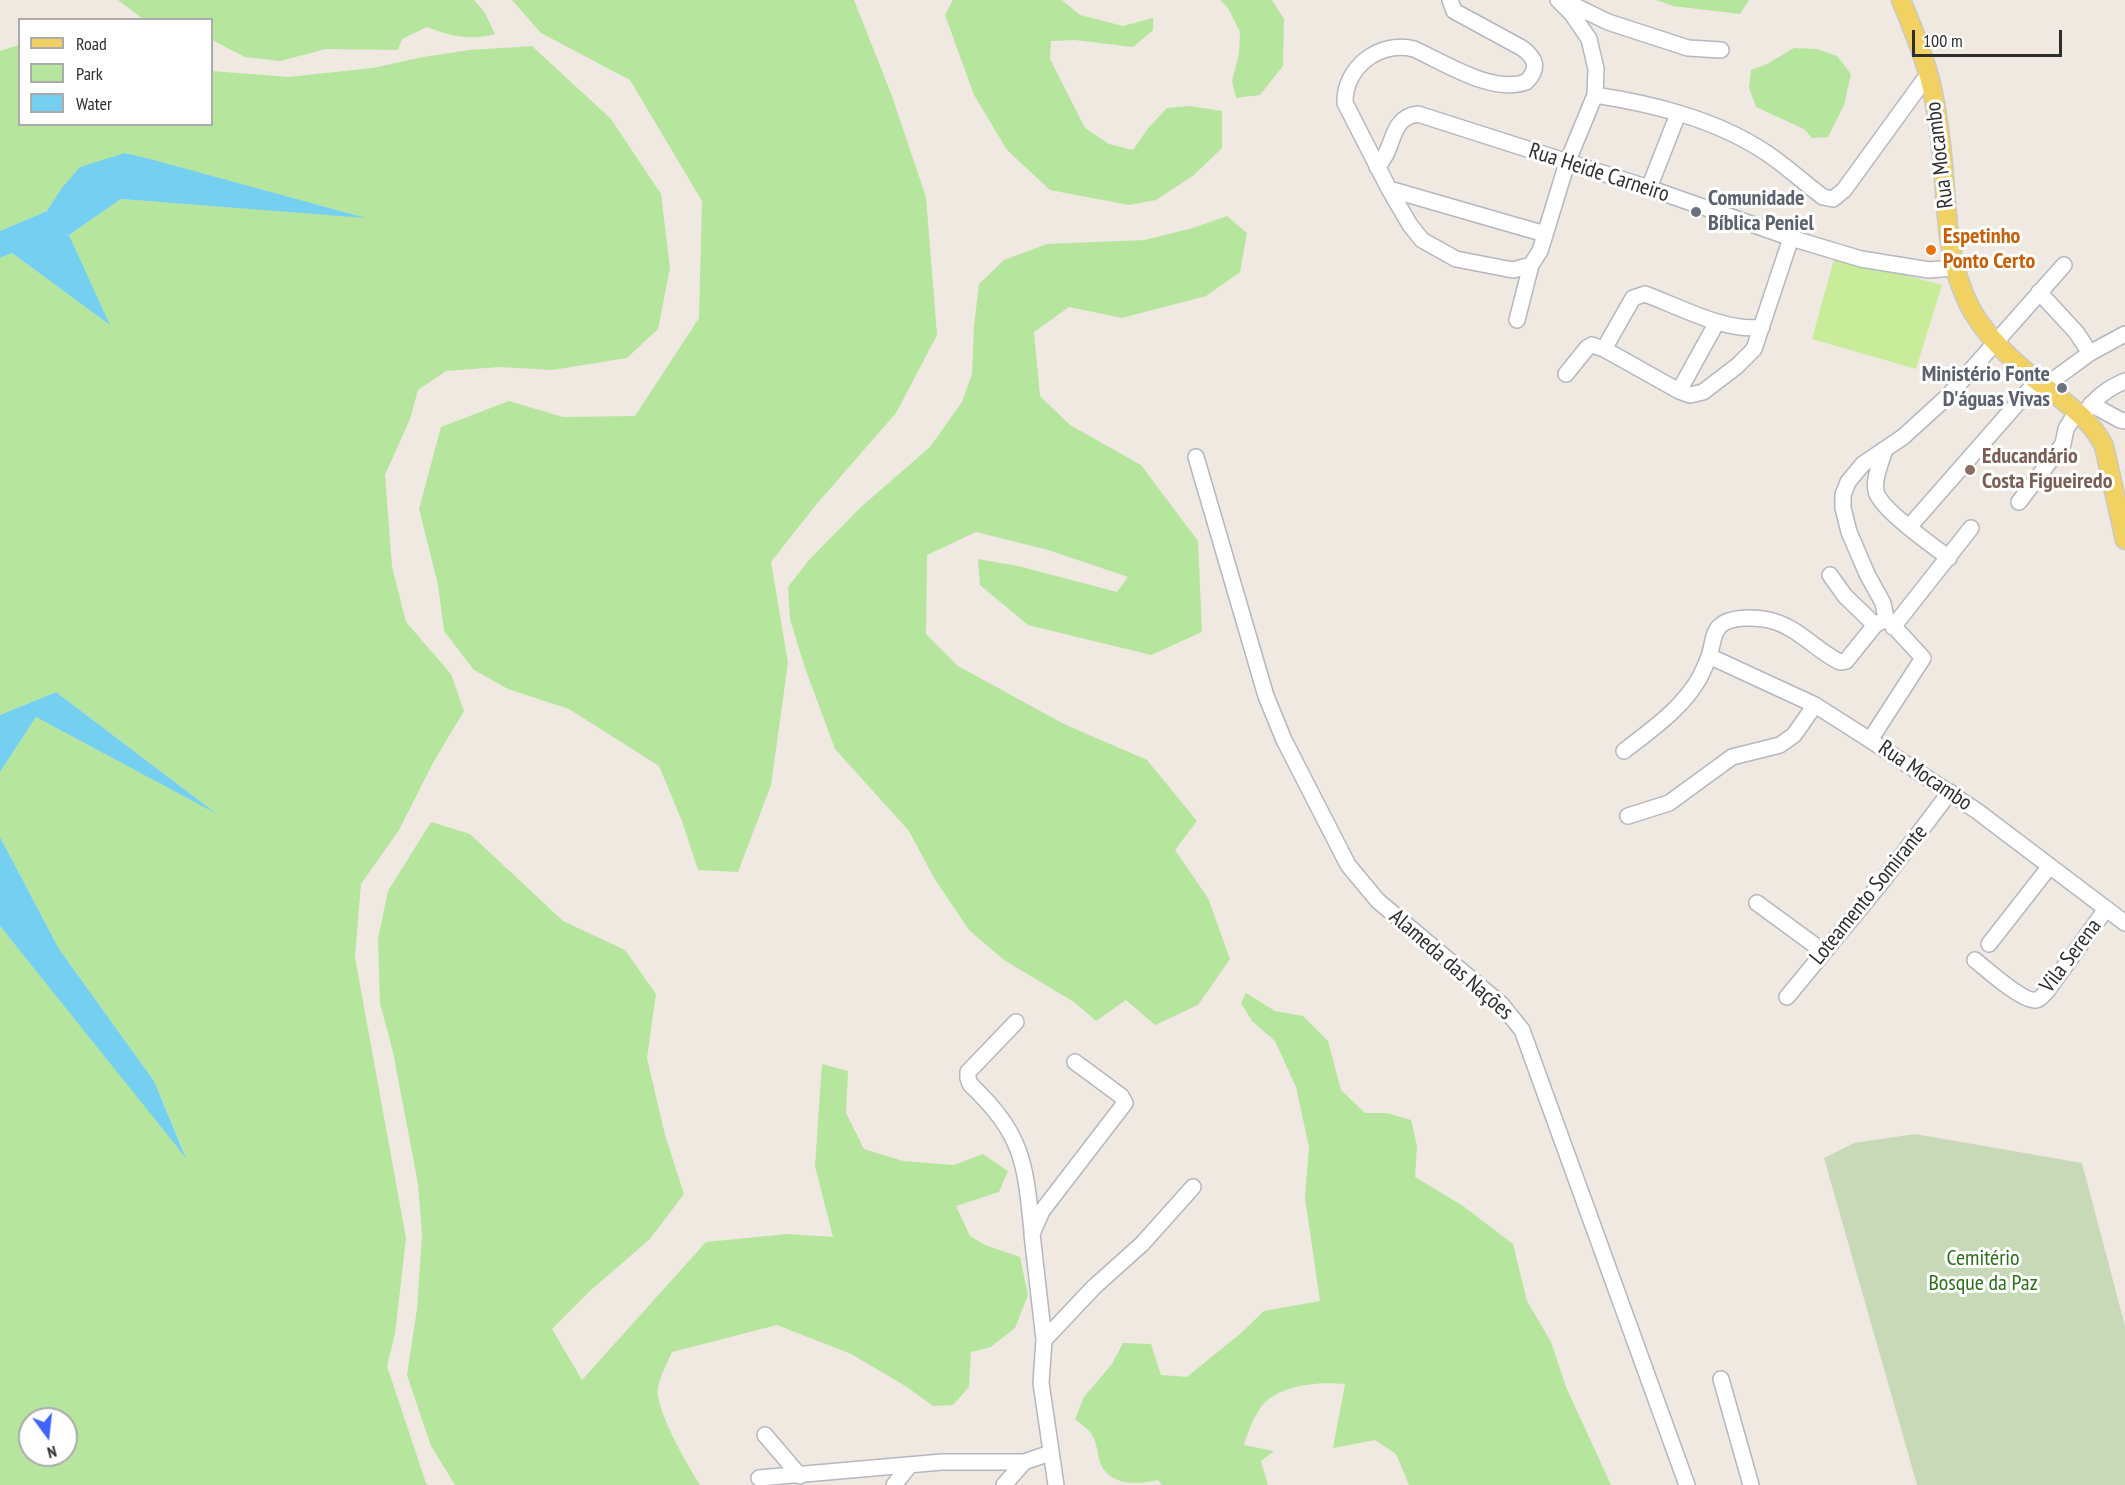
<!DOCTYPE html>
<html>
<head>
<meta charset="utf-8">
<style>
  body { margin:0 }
  #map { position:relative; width:2125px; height:1485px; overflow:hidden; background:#efe9e1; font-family:"PT Sans Narrow",sans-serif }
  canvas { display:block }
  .legend { position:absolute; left:18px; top:18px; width:195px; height:108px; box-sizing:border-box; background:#fff; border:2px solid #ababab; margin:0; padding:8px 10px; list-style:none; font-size:18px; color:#2e2e2e }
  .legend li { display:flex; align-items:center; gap:12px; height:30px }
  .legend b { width:30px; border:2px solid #ababab }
  .north { position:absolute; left:18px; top:1407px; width:60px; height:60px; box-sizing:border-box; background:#fff; border:2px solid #ababab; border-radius:50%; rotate:165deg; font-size:16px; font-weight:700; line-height:24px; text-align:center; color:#2e2e2e }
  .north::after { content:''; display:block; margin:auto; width:21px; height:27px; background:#4264fb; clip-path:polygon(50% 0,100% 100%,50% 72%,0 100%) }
  .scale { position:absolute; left:1912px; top:30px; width:150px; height:27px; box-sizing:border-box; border:3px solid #2e2e2e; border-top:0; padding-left:8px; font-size:18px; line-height:21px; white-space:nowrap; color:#2e2e2e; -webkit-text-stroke:4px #fff; paint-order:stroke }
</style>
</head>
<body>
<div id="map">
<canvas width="2125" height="1485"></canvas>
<ul class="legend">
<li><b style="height:8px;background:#f2d163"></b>Road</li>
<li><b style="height:16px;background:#b6e59e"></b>Park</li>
<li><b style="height:16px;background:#75cff0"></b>Water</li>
</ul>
<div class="north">N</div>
<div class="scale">100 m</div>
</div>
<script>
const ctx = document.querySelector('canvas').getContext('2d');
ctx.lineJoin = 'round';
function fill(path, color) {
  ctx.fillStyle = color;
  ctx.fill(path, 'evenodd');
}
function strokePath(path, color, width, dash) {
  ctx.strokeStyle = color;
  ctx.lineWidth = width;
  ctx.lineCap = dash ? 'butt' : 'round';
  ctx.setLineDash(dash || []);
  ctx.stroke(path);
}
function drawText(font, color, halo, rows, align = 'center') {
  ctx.font = font + ' "PT Sans Narrow",sans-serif';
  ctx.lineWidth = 6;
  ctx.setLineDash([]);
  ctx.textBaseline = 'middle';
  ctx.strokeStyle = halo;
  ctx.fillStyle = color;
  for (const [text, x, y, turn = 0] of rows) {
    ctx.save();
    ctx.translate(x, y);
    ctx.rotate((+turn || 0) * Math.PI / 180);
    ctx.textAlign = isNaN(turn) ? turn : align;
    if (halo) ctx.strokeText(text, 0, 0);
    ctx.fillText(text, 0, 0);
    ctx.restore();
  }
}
const green = new Path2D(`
  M118,0H474L485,13L495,34C470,41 451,36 427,27L402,39L398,50L326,49L280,61L245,57L212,40V20L143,19Z
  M512,0H854L892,96L926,197L937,335L896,413L815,506L771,562L788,663L771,785L738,872L698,870L682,821L659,766L569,709L508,689L474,670L444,631L438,585L419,509L441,427L509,401L563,417L635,416L699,318L702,201L630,80L541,33Z
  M953,0H1062L1080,15L1123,26L1153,18V30L1133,47L1075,40L1051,41L1050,59L1085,128L1109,144L1133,150L1149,127L1167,108L1190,106L1222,111V148L1194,175L1156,200L1129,205L1050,190L1007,150L974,95L945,15Z
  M1220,0H1272L1284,19L1283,66L1260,95L1236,98L1232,81L1239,54L1240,32L1228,8Z
  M1656,0H1749L1740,14L1673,6Z
  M19,45L20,124H212V71L288,77L373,68L423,57L470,50L532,46L611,119L661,194L670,268L658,329L627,358L552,370L499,367L446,371L418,390L410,419L385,475L392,566L406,622L451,674L464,711L434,761L399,830L361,884L355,957L406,1238L395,1334L387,1366L426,1483L428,1485H0V926L185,1155L154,1081L59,949L0,837V772L36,717L213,811L56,692L0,715V258L12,253L109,324L69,235L121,199L362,217L125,153L61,189L47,211L0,231V51ZM30,1419H66V1455H30Z
  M1794,48L1817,49L1837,56L1851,74L1844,105L1828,137L1812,138L1804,129L1756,107L1749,88L1751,70L1767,64Z
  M1227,216L1247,233L1240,272L1206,296L1122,318L1069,307L1034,332L1040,396L1070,425L1141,465L1198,541L1202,632L1151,655L1028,625L980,585L978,559L1018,566L1117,592L1128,577L1048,550L976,532L927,555L926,634L958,666L1064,724L1147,760L1197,821L1175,850L1208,898L1230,959L1198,1005L1155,1025L1126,1000L1096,1021L1074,1002L1004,960L969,930L934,878L909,831L835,749L805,668L790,619L788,587L809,560L861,507L930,447L962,402L972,374L974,326L979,284L1004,260L1047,244L1145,240L1193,228Z
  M431,822L470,834L563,921L625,950L656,994L647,1058L665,1135L684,1194L650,1239L591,1290L552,1329L582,1380L706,1242L788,1234L833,1237L815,1166L822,1064L848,1071L846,1113L864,1149L903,1161L954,1165L983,1154L1008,1171L999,1192L956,1206L970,1236L985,1245L1020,1257L1028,1295L1015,1328L991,1347L971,1352L969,1387L953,1405L933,1406L907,1387L851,1354L777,1325L672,1352C667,1363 661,1375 658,1387C654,1408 688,1466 700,1485H455L431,1446L407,1375L417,1309L422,1234L418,1184L393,1052L380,1003L378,939L388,891Z
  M1246,993L1275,1011L1303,1016L1328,1041L1341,1090L1365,1113H1387L1411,1120L1417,1146L1415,1177L1463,1206L1513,1244L1527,1301L1551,1342L1566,1387L1611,1485H1409L1396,1454L1375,1440L1333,1448L1345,1384C1320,1381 1273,1385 1259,1410C1252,1420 1248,1433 1244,1445L1274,1451L1261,1461L1268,1485H1162L1158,1480C1136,1485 1113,1485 1102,1467C1097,1457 1098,1444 1092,1435C1089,1429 1080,1424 1075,1419L1084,1397L1112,1364L1123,1343L1151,1344L1161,1375L1187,1377L1241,1333L1264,1311L1320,1301L1305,1198L1309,1147L1296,1087L1275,1041L1252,1021L1241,1003Z`);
const cemetery = new Path2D(`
  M1915,1134L2082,1163L2125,1326V1485H1917L1824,1158L1854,1143Z`);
const pitch = new Path2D(`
  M1835,256L1942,285L1916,369L1812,339Z`);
const water = new Path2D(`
  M125,153L150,159L366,218L121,199L69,235L110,325L12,253L0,258V231L47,211L61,189L80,167Z
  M56,692L217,814L36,717L0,772V715Z
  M0,837L59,949L154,1081L186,1158L0,926Z`);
const minor = new Path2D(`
  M1450,0L1454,11L1522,48C1537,59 1539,69 1526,82C1492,94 1445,63 1414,49C1379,40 1344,68 1345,103L1389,189L1410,225L1422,240L1456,259L1513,270L1531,265L1540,251L1567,163L1595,95L1596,69L1589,39L1572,14L1558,0
  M1565,1L1608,22L1688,48L1721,50
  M1595,95C1653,104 1715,119 1765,152C1785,165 1803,182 1823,197L1833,199L1844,190L1929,73
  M1377,167C1395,150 1389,117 1418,114L1649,188L1791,238L1861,259L1929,270L1954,268
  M1649,188L1678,114
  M1389,189L1545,234
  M2039,292L2076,332L2090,353
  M1517,320L1531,265
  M1604,349L1633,298L1645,294C1678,306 1727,333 1762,327
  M1566,374L1587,348L1592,345L1604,349L1679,391L1690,395L1703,392L1737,366L1754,349L1791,238
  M2045,386L2090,353L2125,334
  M1679,391L1717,322
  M2091,404L2120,420L2125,421
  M2082,417C2094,399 2106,389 2125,381
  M1885,449C1882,461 1873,478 1876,491C1879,508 1933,546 1949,558
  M1196,457L1266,696L1284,740L1348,865L1378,901L1501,1004L1522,1030L1687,1485
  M2019,502L2063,444L2066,429L2077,411
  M1909,527L2037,381
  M1830,575L1845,596L1875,625L1884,620
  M1893,627L1971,528
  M1709,656L1815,705L1870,740L1977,811L2125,923
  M1870,740L1923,658L1886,618L1883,603L1867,574L1849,532L1843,508V495L1848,482L1863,464L1903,437L1949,395L2064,265
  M1624,751C1652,729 1682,709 1700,677C1703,670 1707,663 1709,656C1713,646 1712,633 1720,626C1730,616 1756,617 1769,620C1799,627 1816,651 1840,662L1846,661L1875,625
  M1628,816L1669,803L1732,757L1780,745L1794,735L1815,705
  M1757,903L1824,952
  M1989,944L2050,866
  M1975,960C1986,969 2023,1002 2036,1000C2041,999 2044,994 2047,991L2106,909
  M1787,997L1881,883L1950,792
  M1016,1022L968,1072V1078L970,1084C1023,1135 1025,1161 1032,1231
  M1044,1340L1094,1287L1142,1244L1193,1187
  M1721,1379L1751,1485
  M765,1435L800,1476
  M759,1478L942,1462H1024L1050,1453
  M894,1485L910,1465
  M1004,1485L1024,1462
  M1056,1485L1041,1383L1044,1340L1032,1234L1042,1211L1125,1103L1121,1096L1075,1062`);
const major = new Path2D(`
  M1901,0C1911,24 1921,48 1928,73C1935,96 1938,121 1941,145C1948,202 1943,252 1969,305C1984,335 2011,359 2036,380C2061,400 2089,416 2104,446L2125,540`);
const markers = [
  [1696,212,6,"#6b7280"],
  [1931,250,6,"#e8710a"],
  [2062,388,6,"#6b7280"],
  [1970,470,6,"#8d6e63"]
];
const streetNames = [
  ["Rua Mocambo",1940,155,-97],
  ["Rua Heide Carneiro",1599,173,18],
  ["Rua Mocambo",1925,776,34],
  ["Loteamento Somirante",1869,895,-51],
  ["Vila Serena",2071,956,-53],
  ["Alameda das Nações",1451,965,41]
];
const worshipNames = [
  ["Comunidade",1708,199],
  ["Bíblica Peniel",1708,224],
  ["Ministério Fonte",2050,375,"right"],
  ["D'águas Vivas",2050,400,"right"]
];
const foodNames = [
  ["Espetinho",1943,237],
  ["Ponto Certo",1943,262]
];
const educationNames = [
  ["Educandário",1982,457],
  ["Costa Figueiredo",1982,482]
];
const parkNames = [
  ["Cemitério",1983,1259],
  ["Bosque da Paz",1983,1284]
];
fill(green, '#b6e59e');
fill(cemetery, '#c8d9b8');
fill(pitch, '#c9ec9a');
fill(water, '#75cff0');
strokePath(minor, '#b4b7c1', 18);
strokePath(major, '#c9c9c9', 21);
strokePath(minor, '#fff', 15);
strokePath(major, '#f2d163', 18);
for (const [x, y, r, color] of markers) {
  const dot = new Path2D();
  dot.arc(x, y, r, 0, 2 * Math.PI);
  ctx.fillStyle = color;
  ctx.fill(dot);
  strokePath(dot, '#fff', 2);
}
drawText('22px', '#2e2e2e', '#fff', streetNames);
drawText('bold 22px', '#5b616d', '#fff', worshipNames, 'left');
drawText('bold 22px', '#c56008', '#fff', foodNames, 'left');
drawText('bold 22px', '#785e54', '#fff', educationNames, 'left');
drawText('22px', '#2c6e1b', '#fff', parkNames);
</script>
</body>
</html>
